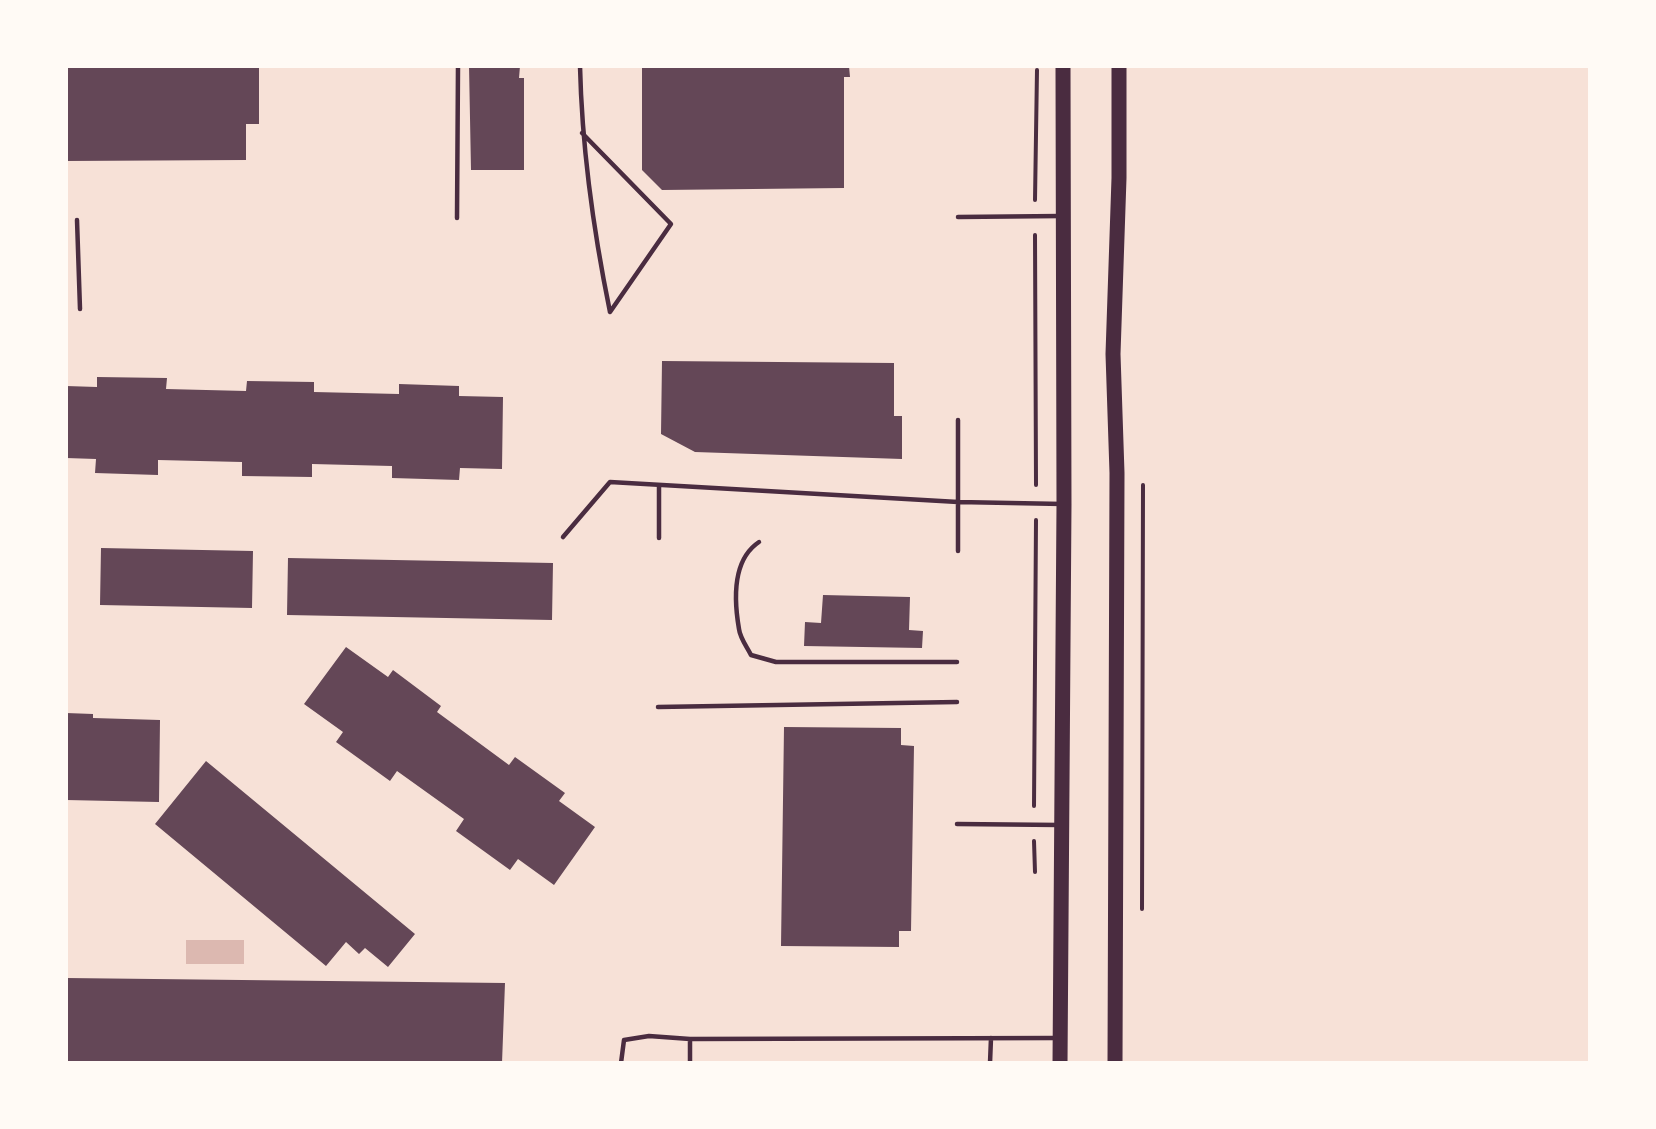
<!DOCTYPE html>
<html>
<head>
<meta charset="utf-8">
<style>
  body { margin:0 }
  #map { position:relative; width:1656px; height:1129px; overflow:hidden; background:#f7e1d7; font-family:"PT Sans Narrow",sans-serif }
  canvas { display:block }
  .frame { position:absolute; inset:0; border:68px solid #fffaf5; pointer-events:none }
</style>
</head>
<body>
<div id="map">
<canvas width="1656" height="1129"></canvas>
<div class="frame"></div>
</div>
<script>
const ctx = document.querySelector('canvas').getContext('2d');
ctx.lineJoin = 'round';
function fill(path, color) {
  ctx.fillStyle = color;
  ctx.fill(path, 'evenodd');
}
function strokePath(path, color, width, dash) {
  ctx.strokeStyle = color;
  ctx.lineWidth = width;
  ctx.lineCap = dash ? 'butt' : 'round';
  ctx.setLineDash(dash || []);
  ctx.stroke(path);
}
const water = new Path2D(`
  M186,940H244V964H186Z`);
const building = new Path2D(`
  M66,66H259V124H246V160L66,161Z
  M469,66H520L519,78H524V170H471Z
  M642,66H849L850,77H844V188L662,190L642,170Z
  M662,361L894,363V416H902V459L695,452L661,434Z
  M97,377L167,378L166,389L246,391L247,381L314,382V392L399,394V384L459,386V396L503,397L502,469L460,468L459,480L392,478V466L312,464V477L242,476V462L158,460V475L95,473L96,459L66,458V386L97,387Z
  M101,548L253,551L252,608L100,605Z
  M288,558L553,563L552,620L287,615Z
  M823,595L910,597L909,630L923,631L922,648L804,646L805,622L821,623Z
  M346,647L388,677L393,670L441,706L437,712L509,765L515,757L565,793L559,801L595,827L554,885L518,859L510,870L456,831L464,819L397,771L390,781L336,742L343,732L304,704Z
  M66,713L93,714V718L160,720L159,802L66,800Z
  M784,727L901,728V745L914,746L911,931H899V947L781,946Z
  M206,761L415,934L388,967L365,948L359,954L346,942L326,966L155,824Z
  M66,978L505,983L502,1063L66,1062Z`);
const path = new Path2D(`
  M1035,200L1037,70
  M1035,235L1036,485
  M1034,806L1036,520
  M1034,841L1035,872
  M1142,909L1143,485`);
const service = new Path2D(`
  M580,66C582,151 593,229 610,312
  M582,133L671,224L610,312
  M958,217L1061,216
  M457,218L458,66
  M77,220L80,309
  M563,537L610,482L958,502L1063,504
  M659,538V485
  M759,542C732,560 734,600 739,629C740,638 747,647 751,655L776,662H957
  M958,551V420
  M658,707L957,702
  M957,824L1060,825
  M621,1063L624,1040L649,1036L690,1039L1057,1038
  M690,1063V1039
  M990,1063L991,1038`);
const primary = new Path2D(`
  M1060,1063L1064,504L1063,66
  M1115,1063L1117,473L1113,354L1119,178V66`);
fill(water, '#dcb8b0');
fill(building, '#644757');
strokePath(path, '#4a2c40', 4);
strokePath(service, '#4a2c40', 4.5);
strokePath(primary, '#4a2c40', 15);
</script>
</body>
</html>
